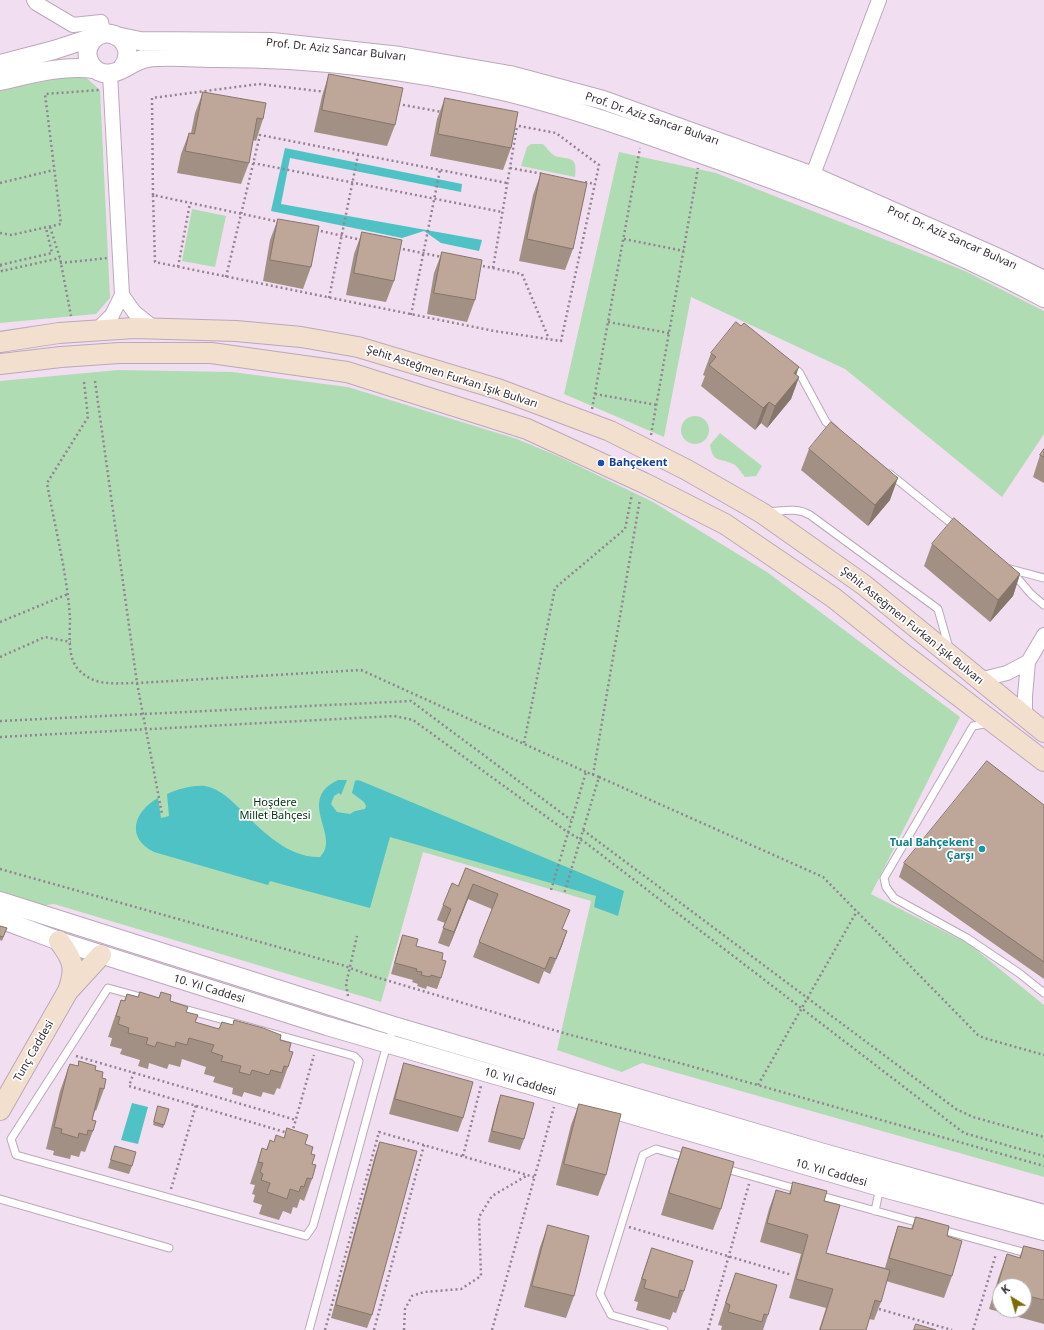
<!DOCTYPE html>
<html>
<head>
<meta charset="utf-8">
<style>
  body { margin:0 }
  #map { position:relative; width:1044px; height:1330px; overflow:hidden; background:#f2def1; font-family:"Noto Sans",sans-serif }
  canvas { display:block }
  .north { position:absolute; left:992px; top:1278px; width:40px; height:40px; box-sizing:border-box; background:#fff; border:1px solid #aeabae; border-radius:50%; rotate:323deg; font-size:11px; font-weight:700; line-height:16px; text-align:center; color:#342c34 }
  .north::after { content:''; display:block; margin:auto; width:14px; height:18px; background:#7b6c05; clip-path:polygon(50% 0,100% 100%,50% 72%,0 100%) }
</style>
</head>
<body>
<div id="map">
<canvas width="1044" height="1330"></canvas>
<div class="north">K</div>
</div>
<script>
const ctx = document.querySelector('canvas').getContext('2d');
ctx.lineJoin = 'round';
function fill(path, color) {
  ctx.fillStyle = color;
  ctx.fill(path, 'evenodd');
}
function strokePath(path, color, width, dash) {
  ctx.strokeStyle = color;
  ctx.lineWidth = width;
  ctx.lineCap = dash ? 'butt' : 'round';
  ctx.setLineDash(dash || []);
  ctx.stroke(path);
}
function drawText(font, color, halo, rows, align = 'center') {
  ctx.font = font + ' "Noto Sans",sans-serif';
  ctx.lineWidth = 3.5;
  ctx.setLineDash([]);
  ctx.textBaseline = 'middle';
  ctx.strokeStyle = halo;
  ctx.fillStyle = color;
  for (const [text, x, y, turn = 0] of rows) {
    ctx.save();
    ctx.translate(x, y);
    ctx.rotate((+turn || 0) * Math.PI / 180);
    ctx.textAlign = isNaN(turn) ? turn : align;
    if (halo) ctx.strokeText(text, 0, 0);
    ctx.fillText(text, 0, 0);
    ctx.restore();
  }
}
const green = new Path2D(`
  M82,74L100,90L110,298L96,314L0,323V90Z
  M531,144H543C546,147 551,154 555,156C569,160 578,155 575,177L521,166L527,147Z
  M619,152L716,173L965,271L1044,311V434L1002,497L845,369L691,297L664,437L564,394Z
  M192,209L226,216L215,267L182,261Z
  M118,370L232,372L348,387L517,439L560,457L653,502L767,572L960,717L871,894L969,944L1044,1005V1177L642,1063L622,1072L557,1050L591,901L423,852L381,1002L54,904L31,907L0,894V381Z
  M681 430a14 14 0 1 1 28 0a14 14 0 1 1-28 0Z
  M720,433L762,466L756,476L745,477C742,474 739,468 735,465C722,457 713,465 710,445Z`);
const water = new Path2D(`
  M285,148L462,184L461,192L290,158L281,204L482,240L479,251L441,243L424,231L402,238L271,211Z
  M338,780H347L341,795L339,793L334,796L331,804L337,812L350,814L355,811L365,809L366,806L364,802L352,793L355,781L357,780L361,781L624,891L618,916L594,907L596,896L390,837L370,908L270,881L268,885L154,852C126,838 133,812 158,798L161,818L169,816L167,794C179,789 191,785 205,786C221,789 232,801 243,812C263,832 289,858 320,857C342,837 295,800 338,780Z
  M132,1103L148,1107L138,1144L121,1140Z`);
const path = new Path2D(`
  M398,104L442,112
  M253,163L502,212
  M510,168L543,174
  M585,182L595,184
  M0,183L54,170
  M153,195L152,98L259,84L326,92
  M280,222L153,195L155,262L494,331L561,341L599,165L556,133L514,125
  M50,227L60,258L71,316
  M316,230L362,240
  M0,233L11,235L61,224L45,94L99,90
  M624,239L684,251
  M398,248L442,257
  M60,263L108,258
  M0,265L52,253L46,228
  M0,265L2,271L60,258
  M478,265L522,274L549,339
  M178,267L190,203
  M493,268L517,126
  M226,277L260,135L507,183
  M329,298L358,155
  M411,315L440,170
  M608,322L669,333
  M95,381L137,683L162,814
  M84,382L88,417L47,483C55,528 67,573 70,618C70,633 67,657 78,669C94,687 115,683 137,683L361,670L586,772
  M595,394L657,405
  M592,409L640,148
  M651,435L698,168
  M0,622L68,594
  M0,657L45,637L71,642
  M0,721L411,701L571,820
  M0,737L394,716L413,720L566,831L586,843L964,1133L1044,1156
  M524,743L555,588L625,529L632,494
  M593,775L640,499
  M599,777L823,877L978,1035L984,1038L1044,1055
  M583,830L956,1109L973,1117L1044,1137
  M0,869L342,965L369,975L567,1034L683,1064L1044,1166
  M551,890L586,772L599,777L564,894
  M348,996L346,984L357,936
  M76,1056L296,1120
  M134,1072L129,1086L288,1133
  M758,1085L857,911
  M292,1133L314,1055
  M463,1156L481,1086
  M171,1189L196,1105
  M629,1227L792,1275
  M879,1309L952,1330
  M325,1330L379,1132L534,1177
  M374,1330L424,1145
  M404,1330L405,1309L412,1296L424,1292L461,1289L481,1276L479,1217L492,1196L528,1175
  M492,1330L554,1107
  M708,1330L749,1184
  M973,1330L996,1254`);
const service = new Path2D(`
  M791,366L799,372L826,422L835,430
  M890,474L957,528
  M769,512C784,511 796,507 810,515L938,609L949,648
  M1010,569L1044,578
  M1013,573L1031,594L1044,605
  M990,723L973,726L884,878L886,887L894,898L967,938L1019,973L1044,993
  M108,988L354,1056L359,1061L313,1226L306,1236L16,1155L11,1139Z
  M723,1168L800,1190
  M818,1195L923,1224
  M0,1199L169,1248
  M875,1211L880,1187
  M939,1229L1044,1258
  M309,1330L384,1055L394,1026
  M664,1330L611,1315L600,1294L643,1155L656,1149L688,1158`);
const minor = new Path2D(`
  M34,0L36,3L73,25L101,22L104,34
  M110,74L122,295
  M809,185L879,0
  M96,331L112,315L122,295L134,312L154,328
  M979,680L1007,673L1028,662
  M1025,718V696L1028,662L1044,635`);
const tertiary = new Path2D(`
  M116,36L140,41L272,42L400,56L510,75L603,100L813,176L1003,260L1044,280
  M0,64L54,50L97,36
  M122,68C140,45 109,21 92,41C80,56 94,77 112,73C124,71 134,60 147,58C166,55 198,58 218,58C315,58 412,70 507,92C580,110 650,136 721,161C831,200 941,243 1044,298
  M0,81C31,74 62,65 94,69
  M0,901L394,1026L827,1154L1044,1214
  M0,919L59,941L327,1026L880,1187L1044,1231`);
const secondary = new Path2D(`
  M0,342L59,333L134,328L236,331L301,337L358,347L498,389L610,431L687,470L762,513L864,585L1044,732
  M0,364L61,357L119,353H211L347,372L527,429L644,483L725,524L834,598L905,655L1044,761
  M69,990L101,955
  M0,1110L68,991C76,968 74,961 59,941`);
const wall = new Path2D(`
  M329,74L395,125L387,146L314,132L322,96Z
  M203,92L263,119L256,141L253,140L249,163L241,184L177,173L181,154L189,133H191L195,113Z
  M445,98L511,148L503,170L430,156L437,119Z
  M541,173L573,249L565,270L519,261L533,195Z
  M278,219L311,267L303,289L263,281L270,240Z
  M362,232L394,281L386,302L346,295L354,254Z
  M442,252L475,300L467,322L427,314L434,273Z
  M711,353L796,375L799,377L791,399L767,428L761,423L755,430L701,386L705,376L703,375Z
  M809,449L890,500L868,526L801,470Z
  M1044,449V483L1033,477L1040,455Z
  M932,544L1020,574L1013,596L990,622L924,566Z
  M1044,805V979L899,877L904,863Z
  M466,868L563,930L567,931L550,974L544,971L539,984L473,957L492,909L468,899L449,947L438,943L445,923L437,920L443,905L458,886Z
  M0,926L7,928L2,941L0,940Z
  M403,935L416,946L442,960L441,978L437,989L427,986L426,989L417,986L418,984L412,982L413,980L391,974L399,946Z
  M161,992L170,1001L186,1012L195,1022L219,1029L222,1022L280,1040L289,1051L288,1067L280,1089L277,1088L274,1095L263,1092L261,1097L244,1092L242,1097L232,1094L233,1088L213,1082L215,1077L204,1074L206,1067L182,1059L180,1067L169,1064L167,1069L149,1063L148,1069L138,1066L140,1060L120,1054L122,1049L110,1046L112,1038L108,1037L113,1022L121,1000L124,1001L127,994L138,997L159,998Z
  M79,1061L95,1070L102,1078L104,1089L96,1111L95,1110L92,1120L93,1131L85,1152L81,1151L79,1157L71,1155L70,1159L53,1155L54,1151L46,1149L60,1091L68,1069L78,1066Z
  M404,1063L463,1118L458,1132L389,1114L399,1078Z
  M501,1095L524,1139L520,1150L488,1142L497,1106Z
  M579,1104L606,1175L598,1196L556,1185L571,1125Z
  M158,1106L164,1125L163,1128L153,1125Z
  M287,1128L305,1144L311,1154L312,1179L304,1201L300,1199L297,1208L293,1207L291,1214L283,1211L279,1220L259,1214L262,1205L253,1202L255,1195L252,1194L255,1185L250,1184L262,1148L266,1150L270,1140L273,1142L284,1138Z
  M380,1142L372,1315L367,1328L331,1318L375,1155Z
  M115,1146L132,1166L129,1174L108,1168Z
  M683,1147L721,1209L713,1230L661,1215L675,1169Z
  M793,1182L824,1201L826,1253L885,1268L891,1247L898,1226L911,1229L916,1217L947,1236L952,1276L944,1298L886,1281L881,1302L874,1320L869,1319L866,1330H819L826,1308L789,1298L801,1254L760,1242L769,1209L776,1190L789,1194Z
  M548,1225L574,1296L566,1318L524,1307L540,1247Z
  M1024,1246L1044,1251V1324L989,1309L999,1276L1007,1254L1019,1258ZM1000,1286H1024V1310H1000Z
  M652,1248L684,1291L676,1313L673,1312L670,1320L636,1310L638,1302L634,1301L644,1270Z
  M736,1273L768,1315L763,1330H721L722,1326L718,1325L728,1294Z`);
const shadedWall = new Path2D(`
  M799,367L792,386L799,377L791,399L767,428L775,406L794,373Z
  M769,402L761,423L755,430L763,408Z
  M898,478L890,500L868,526L875,505Z
  M1020,574L1013,596L990,622L998,600Z
  M473,884L468,899L449,947L454,932Z
  M567,931L562,946L550,974L556,959Z`);
const building = new Path2D(`
  M329,74L403,88L395,125L322,110Z
  M203,92L266,103L263,119L257,118L249,163L185,151L189,133L194,134Z
  M445,98L518,112L511,148L438,134Z
  M541,173L587,183L573,249L527,239Z
  M278,219L319,226L311,267L270,260Z
  M362,232L402,240L394,281L354,273Z
  M442,252L482,260L475,300L434,293Z
  M736,322L741,326L744,323L799,367L794,373L799,377L775,406L769,402L763,408L709,365L716,357L711,353Z
  M831,422L898,478L875,505L809,449Z
  M1044,449V457L1040,455Z
  M954,518L1020,574L998,600L932,544Z
  M987,761L1044,805V962L904,863Z
  M466,868L570,910L562,929L567,931L556,959L550,957L545,969L479,942L498,894L473,884L454,932L443,928L451,909L443,905L452,883L458,886Z
  M0,926L7,928L3,937L0,936Z
  M403,935L418,939L416,946L443,953L442,960L446,961L441,978L431,975L430,977L421,975L422,972L416,971L417,969L395,963Z
  M140,992L159,998L161,992L171,995L170,1001L188,1007L186,1012L198,1015L195,1022L219,1029L222,1022L233,1025L234,1020L263,1028L281,1035L280,1040L291,1043L289,1051L293,1052L288,1067L284,1066L282,1073L271,1070L269,1075L252,1070L250,1075L239,1072L241,1066L221,1061L223,1056L211,1052L214,1045L189,1038L187,1045L176,1042L175,1047L157,1042L155,1047L146,1044L148,1038L128,1033L129,1028L118,1024L120,1017L116,1016L121,1000L125,1001L127,994L138,997Z
  M79,1061L96,1066L95,1070L103,1072L102,1078L106,1079L104,1089L100,1088L92,1120L96,1121L93,1131L88,1130L87,1135L79,1133L78,1138L61,1133L62,1129L54,1127L68,1069L70,1064L78,1066Z
  M404,1063L473,1082L463,1118L395,1099Z
  M501,1095L534,1103L524,1139L492,1131Z
  M579,1104L621,1114L606,1175L564,1164Z
  M158,1106L169,1109L164,1125L154,1122Z
  M287,1128L308,1135L305,1144L313,1147L311,1154L315,1155L312,1164L316,1165L312,1179L307,1178L304,1187L301,1186L299,1192L290,1189L287,1199L267,1192L270,1183L261,1180L263,1174L260,1172L263,1163L258,1162L262,1148L267,1150L270,1140L274,1142L276,1135L284,1138Z
  M380,1142L417,1151L372,1315L336,1305Z
  M115,1146L136,1152L132,1166L111,1160Z
  M683,1147L734,1162L721,1209L669,1193Z
  M793,1182L827,1191L824,1201L840,1205L826,1253L890,1270L881,1302L875,1300L866,1330H820L833,1289L796,1279L808,1235L767,1223L776,1190L790,1194Z
  M916,1217L949,1226L947,1236L962,1241L952,1276L889,1258L898,1226L912,1229Z
  M548,1225L589,1236L574,1296L532,1286Z
  M1024,1246L1044,1251V1300L1024,1295V1286H1000V1288L997,1287L1007,1254L1020,1258Z
  M652,1248L693,1261L684,1291L680,1290L678,1298L644,1288L646,1280L642,1279Z
  M736,1273L777,1285L768,1315L764,1314L762,1322L728,1312L730,1305L726,1303Z
  M916,1324L936,1330H914Z`);
const markers = [
  [601,463,4,"#1a4fb4"],
  [982,849,4,"#0f9aa8"]
];
const streetNames = [
  ["Prof. Dr. Aziz Sancar Bulvarı",336,50,6],
  ["Prof. Dr. Aziz Sancar Bulvarı",652,119,19],
  ["Prof. Dr. Aziz Sancar Bulvarı",952,238,24],
  ["Şehit Asteğmen Furkan Işık Bulvarı",452,377,18],
  ["Şehit Asteğmen Furkan Işık Bulvarı",912,626,39],
  ["10. Yıl Caddesi",209,989,17],
  ["Tunç Caddesi",34,1051,-60],
  ["10. Yıl Caddesi",520,1082,16],
  ["10. Yıl Caddesi",831,1173,16]
];
const transitNames = [
  ["Bahçekent",609,463]
];
const parkNames = [
  ["Hoşdere",275,803],
  ["Millet Bahçesi",275,816]
];
const cultureNames = [
  ["Tual Bahçekent",974,843],
  ["Çarşı",974,856]
];
fill(green, '#b0dcb3');
fill(water, '#4ec2c4');
strokePath(service, '#bba8ba', 9);
strokePath(minor, '#bba8ba', 16);
strokePath(tertiary, '#bba8ba', 20);
strokePath(secondary, '#bba8ba', 22);
strokePath(path, '#928492', 2.5, [2, 3]);
strokePath(service, '#fff', 7);
strokePath(minor, '#fff', 14);
strokePath(tertiary, '#fff', 18);
strokePath(secondary, '#f2dfce', 20);
fill(wall, '#a39084');
fill(shadedWall, '#85756b');
fill(building, '#bea799');
strokePath(building, '#85756b', 1);
for (const [x, y, r, color] of markers) {
  const dot = new Path2D();
  dot.arc(x, y, r, 0, 2 * Math.PI);
  ctx.fillStyle = color;
  ctx.fill(dot);
  strokePath(dot, '#fff', 1.5);
}
drawText('11px', '#342c34', '#fff', streetNames);
drawText('bold 11px', '#164399', '#fff', transitNames, 'left');
drawText('11px', '#04340f', '#fff', parkNames);
drawText('bold 11px', '#0d838f', '#fff', cultureNames, 'right');
</script>
</body>
</html>
